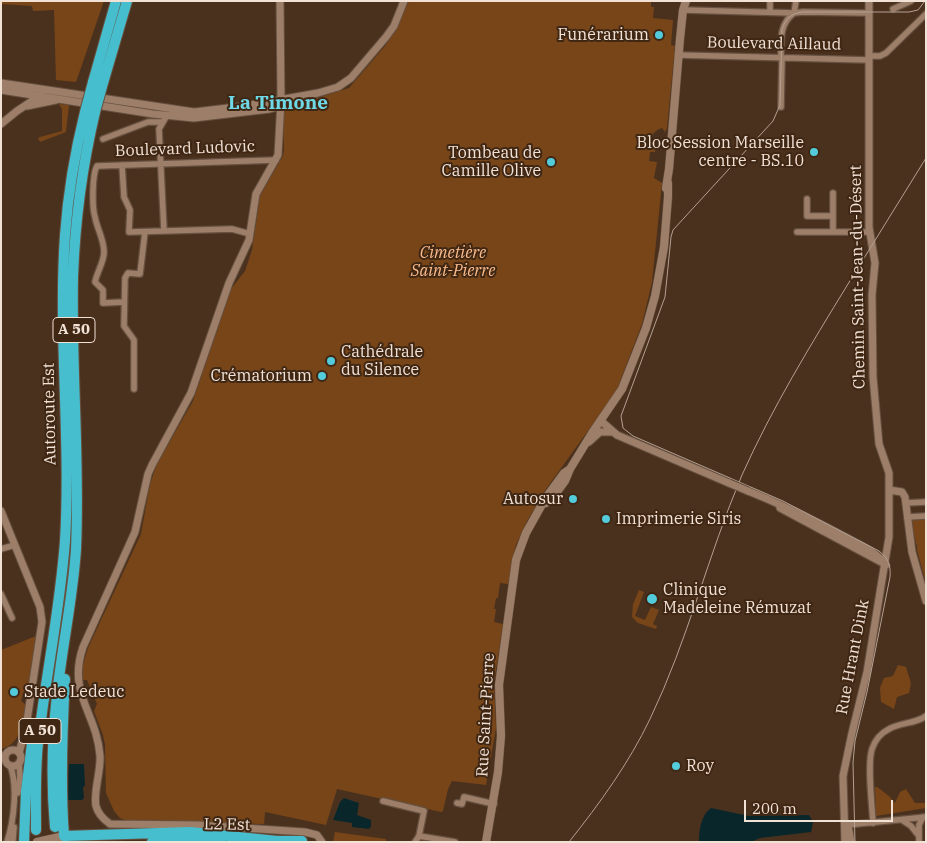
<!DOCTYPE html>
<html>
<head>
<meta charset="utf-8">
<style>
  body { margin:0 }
  #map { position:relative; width:927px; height:843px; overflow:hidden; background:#4a311e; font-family:"IBM Plex Serif",serif }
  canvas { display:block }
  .frame { position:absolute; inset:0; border:2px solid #f2e1d5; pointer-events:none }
  .scale { position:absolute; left:744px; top:800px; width:149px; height:22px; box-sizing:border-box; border:2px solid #f2e1d5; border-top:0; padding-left:6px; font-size:15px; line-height:18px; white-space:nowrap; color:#f2e1d5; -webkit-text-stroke:4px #3f2714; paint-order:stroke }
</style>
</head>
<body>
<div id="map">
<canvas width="927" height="843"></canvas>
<div class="frame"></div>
<div class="scale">200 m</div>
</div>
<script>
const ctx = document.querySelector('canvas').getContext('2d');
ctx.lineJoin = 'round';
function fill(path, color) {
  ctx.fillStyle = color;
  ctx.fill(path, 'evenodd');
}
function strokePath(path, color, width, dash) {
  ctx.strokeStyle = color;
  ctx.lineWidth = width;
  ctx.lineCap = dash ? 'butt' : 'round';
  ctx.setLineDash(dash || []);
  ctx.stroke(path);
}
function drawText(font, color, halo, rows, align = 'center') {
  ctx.font = font + ' "IBM Plex Serif",serif';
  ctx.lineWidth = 4;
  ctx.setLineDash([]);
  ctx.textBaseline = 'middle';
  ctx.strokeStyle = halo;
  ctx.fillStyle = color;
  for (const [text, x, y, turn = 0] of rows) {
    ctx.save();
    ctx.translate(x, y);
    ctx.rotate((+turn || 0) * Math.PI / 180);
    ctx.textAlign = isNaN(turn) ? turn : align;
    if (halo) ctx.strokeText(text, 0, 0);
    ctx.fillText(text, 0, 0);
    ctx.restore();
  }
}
const green = new Path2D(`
  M1,1H104L76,82L56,80L54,10L33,11L32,6L1,4Z
  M409,1H651V7H654L653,18L673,20L671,45L675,46L667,128L665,132L662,128C656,130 652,133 651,140H656L655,152H650L649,161L657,162L654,178L662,183L652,282L642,324L616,392L546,489L527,521L516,545L508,584L500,583L498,598H496L494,609H496L494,622L503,624L494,683L496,728L486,785L452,781L448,789L443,811L441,812L337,789L326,825L265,812L264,824L191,822H130L120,818L114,811L106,793L105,745L103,735L94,711L97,704L87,680H82L83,665L88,648L141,534L150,484L157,464L193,401L231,289L245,271L252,250L260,195L283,156L284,149L283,112L285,108L349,88L385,46L396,30Z
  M59,104L69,105L66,132L40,142L38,138L40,137L62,131V109Z
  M913,518H926V583L917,550V545L916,544L912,522Z
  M639,590L644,592L635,616L645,620L651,607L659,610L653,624L657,626L656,629L638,623L632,617L633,604Z
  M36,636L29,690L25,694H23L21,701L26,705C23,723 21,744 1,749V650Z
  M898,665L906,667L911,683L909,693L897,697L894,709L881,702L880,688L884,678L893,676Z
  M875,787H877L889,796L895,803L900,792L906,789L915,803H926V808L876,816Z
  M335,832L386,839V842H333Z`);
const water = new Path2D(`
  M69,764H84L85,786L83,787L84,798L82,800H68Z
  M344,798L359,803L357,815L371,820V826L369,829L352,827V823L333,820L340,802Z
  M711,808L749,816L809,815L813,822L811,832L760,838L751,842H699C699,830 701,815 711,808Z`);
const minor = new Path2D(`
  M893,9L911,1
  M683,10L794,13L803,12L869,13
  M770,12V1
  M794,13L796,1
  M678,55L869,60
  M869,56H880L886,53L926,14
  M781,58C781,41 779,24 794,13
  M781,107L782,58
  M103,139L148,122H162
  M122,165L124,197L130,210L129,232L232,229L250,234
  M833,193V232
  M807,199V216H833
  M164,231L159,129L166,117L170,115
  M797,232H870
  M124,302L103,303V290L95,282C97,272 104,262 104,252C104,239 97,229 95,217C92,208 92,174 97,166L276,160
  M134,389V340L124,326L125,278L128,273L140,274L145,232
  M906,503L926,502
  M907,517L926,516
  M1,549L15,545
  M1,594L12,618
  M1,756L6,754
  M18,793L20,776L19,762
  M383,801L424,811L419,836L415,842
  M457,803L462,804L464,797L494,804
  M902,820L911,826L919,836
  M873,823C872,805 867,764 872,749C875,740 881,733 889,729C901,722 915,724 926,716
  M846,825L926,817
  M419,836L455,842
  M13,840L14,827
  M7,842C14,821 18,785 10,765
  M919,842V825L923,817`);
const tertiary = new Path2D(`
  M280,1L281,100L278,155L256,194L249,240L229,283L191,393L152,465L148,474L135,532L83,647C67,694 97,713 100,756C101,771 93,793 96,806C98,814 103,819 110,824L198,825L305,832L317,835L322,842
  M1,83L194,112L245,106L318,93L338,87L351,78L386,37L394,26L404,1
  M1,90L153,114L194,118L270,109L301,100
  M27,106L56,100
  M1,124L17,111L41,95
  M601,421L617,435L729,483
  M589,442L600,432H613
  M889,490L902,492L905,497L912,552L926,601
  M748,491C781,504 813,520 845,537C859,545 876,551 886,565
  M780,508L881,562
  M1,511L40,607L42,622L26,727L19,753
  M5 758a8 8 0 1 1 16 0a8 8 0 1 1-16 0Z
  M848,825L851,842
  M845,842L843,776L852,733L867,672L889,537V473L879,444L873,377L872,295L875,263L869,227V1`);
const secondary = new Path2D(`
  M666,188L669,169L680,39L683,10L686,1
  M546,503L554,496L565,481L570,469L592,433L622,389L646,328L655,296L664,247L668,197V183
  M37,842L64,836L65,842
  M486,842L498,772L501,736L499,685L516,560L526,533L545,499L564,473L570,469`);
const motorway = new Path2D(`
  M93,82L116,1
  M103,83L127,1
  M65,679C62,732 60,783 64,836L190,832L277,841
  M55,827C51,783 52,739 57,695C62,646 73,598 76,549C80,458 71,368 73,277C75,221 82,167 95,112
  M36,830C36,801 35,772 38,743C46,675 60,609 65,541C71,439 58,336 65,235C68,193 75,152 85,112
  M271,841H302
  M24,842L26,791L33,735
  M152,842L173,839L221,840`);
const tram = new Path2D(`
  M855,842L853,763L855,741L867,692L890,577C891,565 888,558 879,551L783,501L633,436L623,428L621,416L665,297L671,237L673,230L773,121L780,105L782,30C785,19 791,13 803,12H909L918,10L925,1`);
const rail = new Path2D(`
  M569,842C600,803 629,763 650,719C688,640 708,555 742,475C772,408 810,346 848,284C874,242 900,200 926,158`);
const tertiaryBridge = new Path2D(`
  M729,483L748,491`);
const motorwayBridge = new Path2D(`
  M85,112L93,82
  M95,112L103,83`);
const markers = [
  [659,35,5,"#53cbda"],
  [814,152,5,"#53cbda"],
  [551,162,5,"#53cbda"],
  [331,361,5,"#53cbda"],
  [322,376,5,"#53cbda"],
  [573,499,5,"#53cbda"],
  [606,519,5,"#53cbda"],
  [652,599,6,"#53cbda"],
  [14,692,5,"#53cbda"],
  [676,766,5,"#53cbda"]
];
const shields = [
  [74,330,42],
  [40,731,42]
];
const shieldNames = [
  ["A 50",74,330],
  ["A 50",40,731]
];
const poiNames = [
  ["Funérarium",649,35],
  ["Bloc Session Marseille",804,143],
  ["centre - BS.10",804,161],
  ["Tombeau de",541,153],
  ["Camille Olive",541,171],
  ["Cathédrale",341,352,"left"],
  ["du Silence",341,370,"left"],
  ["Crématorium",312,376],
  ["Autosur",563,499],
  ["Imprimerie Siris",616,519,"left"],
  ["Clinique",663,590,"left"],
  ["Madeleine Rémuzat",663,608,"left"],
  ["Stade Ledeuc",24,692,"left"],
  ["Roy",686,766,"left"]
];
const streetNames = [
  ["Boulevard Aillaud",774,44,1],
  ["Boulevard Ludovic",185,149,-2],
  ["Chemin Saint-Jean-du-Désert",858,277,-91],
  ["Autoroute Est",50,414,-91],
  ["Rue Hrant Dink",853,657,-79],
  ["Rue Saint-Pierre",486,715,-87],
  ["L2 Est",227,825,1]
];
const parkNames = [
  ["Cimetière",453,253],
  ["Saint-Pierre",453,271]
];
const quarterNames = [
  ["La Timone",278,104]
];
fill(green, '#784519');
fill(water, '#09272b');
strokePath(minor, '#66503f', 8);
strokePath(tertiary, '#66503f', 9);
strokePath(secondary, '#66503f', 9);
strokePath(motorway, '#66503f', 12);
strokePath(minor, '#9c7e69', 5.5);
strokePath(tertiary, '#9c7e69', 7);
strokePath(secondary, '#9c7e69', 8);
strokePath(motorway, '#46bece', 10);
strokePath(tram, '#b4a092', 1);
strokePath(rail, '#b4a092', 1);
strokePath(tertiaryBridge, '#66503f', 9, []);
strokePath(motorwayBridge, '#66503f', 12, []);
strokePath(tertiaryBridge, '#9c7e69', 7);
strokePath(motorwayBridge, '#46bece', 10);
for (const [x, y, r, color] of markers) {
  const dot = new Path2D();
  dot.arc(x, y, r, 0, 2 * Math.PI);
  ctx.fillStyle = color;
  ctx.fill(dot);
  strokePath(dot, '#3f2714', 2);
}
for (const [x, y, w] of shields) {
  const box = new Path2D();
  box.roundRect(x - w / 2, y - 12.5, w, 25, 4);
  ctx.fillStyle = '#3f2714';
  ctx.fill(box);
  strokePath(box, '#f2e1d5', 1);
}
drawText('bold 15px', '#f2e1d5', null, shieldNames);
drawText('16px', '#f2e1d5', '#3f2714', poiNames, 'right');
drawText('16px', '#f2e1d5', '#3f2714', streetNames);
drawText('italic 16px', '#fbbc8c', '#3f2714', parkNames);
drawText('bold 19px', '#6ed8e7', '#3f2714', quarterNames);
</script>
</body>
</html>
